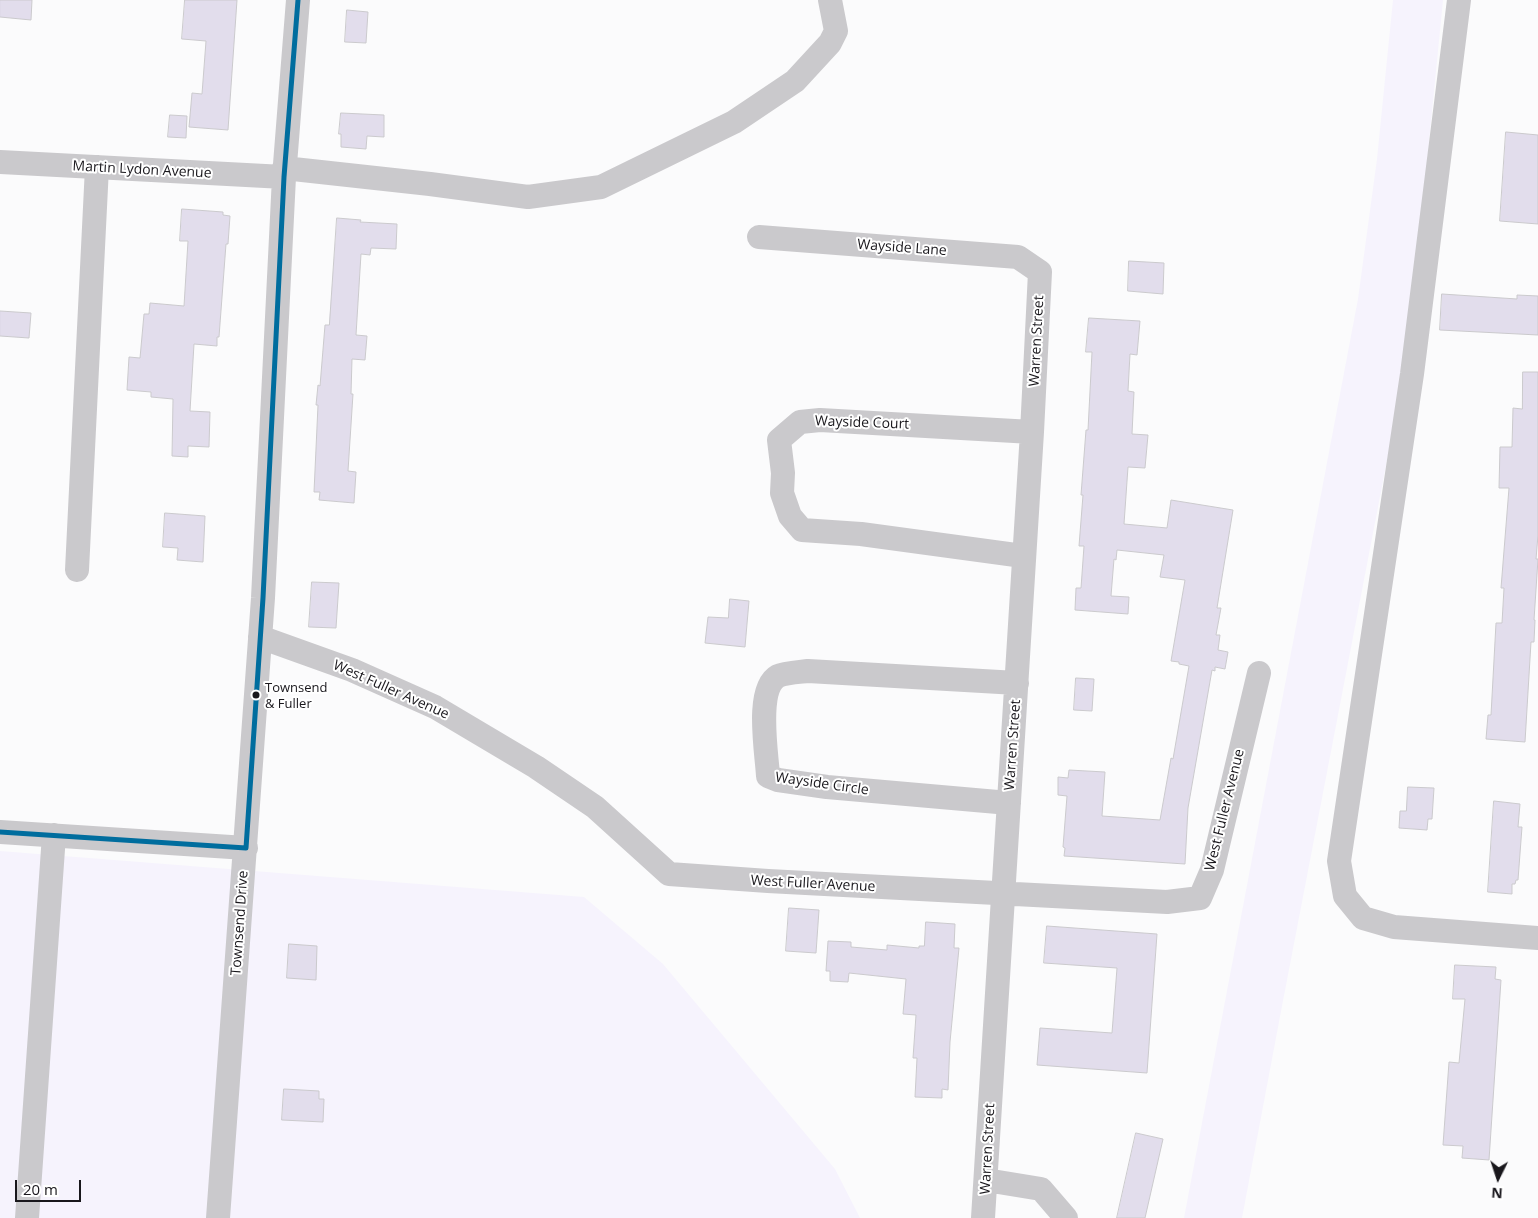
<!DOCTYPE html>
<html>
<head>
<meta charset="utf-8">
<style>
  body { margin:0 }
  #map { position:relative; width:1538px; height:1218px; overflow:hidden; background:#fbfbfc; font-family:"Open Sans",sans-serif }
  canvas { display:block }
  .north { position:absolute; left:1473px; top:1153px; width:50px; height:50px; -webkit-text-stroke:4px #fff; paint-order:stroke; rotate:184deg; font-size:14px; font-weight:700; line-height:20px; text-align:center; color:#19171c }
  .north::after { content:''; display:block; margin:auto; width:18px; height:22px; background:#19171c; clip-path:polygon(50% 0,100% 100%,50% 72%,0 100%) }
  .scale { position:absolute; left:15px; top:1180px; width:66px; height:22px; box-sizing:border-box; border:2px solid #19171c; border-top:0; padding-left:6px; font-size:15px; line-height:18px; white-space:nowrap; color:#19171c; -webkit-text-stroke:4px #fff; paint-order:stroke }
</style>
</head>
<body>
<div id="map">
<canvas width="1538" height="1218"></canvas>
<div class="north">N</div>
<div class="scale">20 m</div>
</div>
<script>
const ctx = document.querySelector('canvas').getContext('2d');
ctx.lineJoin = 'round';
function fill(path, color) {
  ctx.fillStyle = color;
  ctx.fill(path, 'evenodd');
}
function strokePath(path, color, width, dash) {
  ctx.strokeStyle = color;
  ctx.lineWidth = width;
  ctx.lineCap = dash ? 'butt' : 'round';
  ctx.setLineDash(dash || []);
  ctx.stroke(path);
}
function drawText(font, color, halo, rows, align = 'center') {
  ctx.font = font + ' "Open Sans",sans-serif';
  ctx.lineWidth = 4;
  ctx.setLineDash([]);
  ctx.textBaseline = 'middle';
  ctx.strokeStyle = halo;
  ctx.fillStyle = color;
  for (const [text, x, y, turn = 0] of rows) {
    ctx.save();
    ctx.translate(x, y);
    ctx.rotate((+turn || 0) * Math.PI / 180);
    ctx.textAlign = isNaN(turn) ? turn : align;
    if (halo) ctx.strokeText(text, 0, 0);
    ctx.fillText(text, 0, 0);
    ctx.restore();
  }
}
const built = new Path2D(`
  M1393,0H1443L1420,233L1393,429L1282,1006L1242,1218H1184L1358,299L1377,159Z
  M0,851L584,897L663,964L835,1169L860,1218H0Z`);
const building = new Path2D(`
  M0,0H32L31,20L0,17Z
  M185,0H237L228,130L189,127L192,93L202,94L206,41L182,39Z
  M347,10L368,12L366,43L345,42Z
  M341,113L384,115V137L367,136L366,149L341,147V134H339Z
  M170,115L187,116L186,138L168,137Z
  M1506,132L1538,135V224L1500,221Z
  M182,209L223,212V215L230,216L228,244H226L219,337H217V346L194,344L190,411L210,412L209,447L188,446V457L172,456L173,399L151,397V392L127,390L129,357L140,358L144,314H149L150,303L184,306L188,241H180Z
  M337,218L361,220L360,222L397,224L396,249L371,248L370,255L361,254L356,335L367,336L365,360L352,359L351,394H353L348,471L356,472L354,503L319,500L320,492H314L318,405H316L318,385L320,386L325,325H329Z
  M1129,261L1164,263L1163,294L1128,291Z
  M1442,294L1517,299V295L1538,296V335L1440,330Z
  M0,311L31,313L29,338L0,336Z
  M1089,318L1140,321L1137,355L1130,354L1128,391L1134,392L1132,434L1148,435L1145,468L1128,467L1124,524L1167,528L1171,500L1233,510L1217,608H1221L1216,635H1220L1218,650L1228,652L1225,669L1215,667V671L1212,670L1188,808L1185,864L1064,856L1065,848L1063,847L1067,796L1058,795V777L1068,778L1069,770L1105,772L1102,816L1160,820L1171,758L1173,759L1189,666L1179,664V662L1171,661L1185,580L1160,577L1164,555L1117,550L1116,560L1114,559L1111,596L1129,597L1128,614L1075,610L1076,588H1081L1084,546H1079L1083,495H1081L1086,430H1088L1092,352H1086Z
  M1523,372H1538V535L1536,559H1538L1534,620H1535L1534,642H1531L1525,742L1486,739L1488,715H1491L1496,623H1502L1504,588H1501L1509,488H1499L1500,447H1512L1513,408L1522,409Z
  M165,513L205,516L203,562L177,560L178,548L163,547Z
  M312,582L339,583L336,628L309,627Z
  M730,599L749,601L745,647L705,643L708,617L728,618Z
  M1076,678L1094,679L1092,711L1074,710Z
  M1408,787L1434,788L1432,819H1428L1427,830L1399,828L1400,811H1406Z
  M1494,801L1520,804L1518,827H1522L1518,880H1516L1515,884H1512V894L1488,892Z
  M789,908L819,910L816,953L786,951Z
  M926,922L955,924L954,948H959L950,1042L948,1090L942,1089V1098L915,1097L917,1058H913L916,1015L903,1014L906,979L849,973L848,982L830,981V971H826L828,941L851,942V947L887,950V945L919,948V946H924Z
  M1047,926L1157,934L1147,1073L1037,1065L1040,1028L1112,1033L1117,968L1044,963Z
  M289,944L317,946L316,980L287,978Z
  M1455,965L1496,967L1495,979L1501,980L1489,1160L1462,1158L1463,1146L1443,1145L1449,1062L1459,1063L1465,999H1453Z
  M284,1089L319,1091V1099H324L323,1122L282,1120Z
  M1136,1133L1163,1139L1145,1218H1117Z`);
const minor = new Path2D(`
  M1459,0L1412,374L1339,861L1345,896L1363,918L1394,927L1538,938
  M0,162L284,177
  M284,168L430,184L528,197L601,187L734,122L795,81L830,43L836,31L830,0
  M759,237L1018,257L1040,272L1032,432L983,1218
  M1023,556L861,534L802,530L790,516L782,493L783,473L779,440L800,422L820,420L1032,432
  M77,570L97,167
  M260,637L352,670L435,707L536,767L595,807L669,874L768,881L1167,902L1200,898L1212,870L1259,673
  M1009,803L827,787L778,780L768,776C767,754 755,689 778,676C784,673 800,672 808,671L1017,683
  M0,832L246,848
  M986,1180L1041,1189L1066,1218
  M27,1218L54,835
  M218,1218L263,598L284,177L298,0`);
const bus1 = new Path2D(`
  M0,832L246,848L263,598L284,177L298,0`);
const markers = [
  [256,695,4.5,"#19171c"]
];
const busNames = [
  ["Townsend",265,688],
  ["& Fuller",265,704]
];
const streetNames = [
  ["Martin Lydon Avenue",142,170,3],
  ["Wayside Lane",902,248,4],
  ["Warren Street",1037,341,-87],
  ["Wayside Court",862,423,2],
  ["West Fuller Avenue",391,690,24],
  ["Warren Street",1013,745,-86],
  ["Wayside Circle",822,784,8],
  ["West Fuller Avenue",1225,810,-76],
  ["West Fuller Avenue",813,884,3],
  ["Townsend Drive",240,923,-86],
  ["Warren Street",988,1149,-87]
];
fill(built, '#f6f3fd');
fill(building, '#e2ddec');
strokePath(building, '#cbcacd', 1);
strokePath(minor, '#cac9cc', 24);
strokePath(bus1, '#006d9e', 5);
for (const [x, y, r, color] of markers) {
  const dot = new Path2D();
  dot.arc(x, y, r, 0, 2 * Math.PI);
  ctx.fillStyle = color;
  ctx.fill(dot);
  strokePath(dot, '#fff', 2);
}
drawText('13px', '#19171c', '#fff', busNames, 'left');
drawText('14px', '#19171c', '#fff', streetNames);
</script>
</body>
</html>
